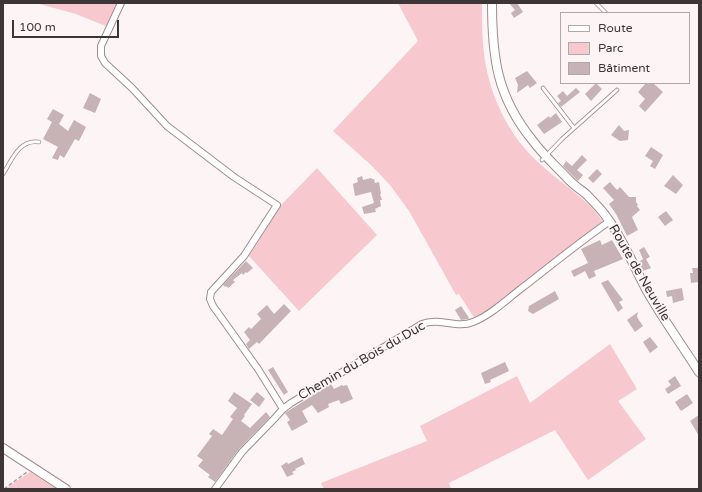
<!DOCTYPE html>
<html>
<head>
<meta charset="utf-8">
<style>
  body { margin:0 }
  #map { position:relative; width:702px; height:492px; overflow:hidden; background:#fdf4f5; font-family:"Varela Round",sans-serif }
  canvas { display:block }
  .frame { position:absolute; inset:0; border:4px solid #3e3536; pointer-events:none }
  .legend { position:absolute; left:560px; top:12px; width:130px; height:72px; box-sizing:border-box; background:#fdf4f5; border:1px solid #b1a8a9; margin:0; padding:5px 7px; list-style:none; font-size:12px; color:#3e3536 }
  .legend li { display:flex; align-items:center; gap:8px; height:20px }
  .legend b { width:20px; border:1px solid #b1a8a9 }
  .scale { position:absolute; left:12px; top:20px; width:107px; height:18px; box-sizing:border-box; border:2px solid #3e3536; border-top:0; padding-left:5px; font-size:12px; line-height:14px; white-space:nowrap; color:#3e3536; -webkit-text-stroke:3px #fdf4f5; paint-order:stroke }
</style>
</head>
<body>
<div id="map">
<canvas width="702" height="492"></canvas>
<div class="frame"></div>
<ul class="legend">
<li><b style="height:5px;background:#fff"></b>Route</li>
<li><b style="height:11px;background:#f7c8cd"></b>Parc</li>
<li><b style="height:11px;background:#c7b3b5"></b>Bâtiment</li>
</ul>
<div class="scale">100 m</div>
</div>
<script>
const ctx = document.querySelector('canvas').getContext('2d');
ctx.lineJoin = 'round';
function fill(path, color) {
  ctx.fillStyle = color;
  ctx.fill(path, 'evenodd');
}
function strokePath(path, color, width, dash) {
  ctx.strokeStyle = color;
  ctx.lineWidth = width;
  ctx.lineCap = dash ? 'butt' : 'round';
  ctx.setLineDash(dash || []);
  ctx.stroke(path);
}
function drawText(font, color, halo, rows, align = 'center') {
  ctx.font = font + ' "Varela Round",sans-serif';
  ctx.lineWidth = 3.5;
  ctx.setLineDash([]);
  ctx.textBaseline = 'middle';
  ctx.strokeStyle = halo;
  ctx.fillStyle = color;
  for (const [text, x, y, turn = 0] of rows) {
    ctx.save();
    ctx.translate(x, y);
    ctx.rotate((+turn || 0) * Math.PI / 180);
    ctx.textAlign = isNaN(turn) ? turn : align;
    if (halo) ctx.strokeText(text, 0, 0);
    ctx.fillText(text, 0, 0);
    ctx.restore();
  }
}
const green = new Path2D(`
  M36,3H117L106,26L76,14Z
  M398,3H482C482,22 482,42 485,61C492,101 510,137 540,164C555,178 572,189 587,203C594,209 599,217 605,224L475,319L459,294L456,295L409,211L390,185L372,166L333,131L418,41Z
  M317,168L377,235L299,311L249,256L282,204Z
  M610,344L637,389L618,401L646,439L588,480L555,430L449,483L451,489H324L321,483L427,441L420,426L517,376L530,403Z
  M30,472L57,489H5Z`);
const building = new Path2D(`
  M509,3H517L523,12L514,18L511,13L515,10Z
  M527,71L537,83L530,88L528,85L517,93L518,85L515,78Z
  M596,83L602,89L591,101L585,94Z
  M646,83H653L663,92L645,112L639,106L645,99L638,92Z
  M576,88L580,92L561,107L558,103L561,101L557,96L563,91L567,96Z
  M90,93L101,99L95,113L83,108Z
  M53,109L64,115L59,124L68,131L74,120L86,127L79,141L75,139L64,158L60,155L58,160L52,158L58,147L43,139L52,122L47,119Z
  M556,113L562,122L544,134L537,125L549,116L550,118Z
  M619,125L624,131L629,130L628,140L620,141L611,135Z
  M651,147L663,155L655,169L650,166L653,161L645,156Z
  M582,155L587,160L577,170L583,175L578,181L563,166L566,161L572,166Z
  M597,169L602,174L593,183L588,178Z
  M673,175L683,185L676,194L664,186Z
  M362,176L363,180L371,178L372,179H374L375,183L379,182L381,194H380L382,200H380L381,206L375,209L376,212L364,214L362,207L374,203L371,192L355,196L353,184L358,182L357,178Z
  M610,182L617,190L620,187L629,197H636V202L638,205L637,206L640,210L632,217L638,230L627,236L616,214L609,204L614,200L603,188Z
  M666,211L673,220L665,226L658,217Z
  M600,240L602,245L612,240L623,259L594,271L596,276L589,279L585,271L574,277L571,271L588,263L581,249Z
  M644,247L650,257L646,259L651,268L643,271L639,262L643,259L639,250Z
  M246,261L253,268L247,273L246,272L243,275L242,273L233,280L235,282L228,288L226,286L225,287L223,285Z
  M692,268H699V282L691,283L690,273H693Z
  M608,280L623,300L619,302L623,308L618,312L601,283Z
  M682,288L684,300L673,303L672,296L667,297L666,291Z
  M555,291L559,299L533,314L528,311L529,306Z
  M284,304L291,311L259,344L257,342L249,349L246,344L250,340L244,332L249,327L251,329L261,319L257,314L267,305L274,314Z
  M461,306L469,318L468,319L461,320L455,310Z
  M638,312L637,317L643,326L635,332L627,320Z
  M650,337L658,347L650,353L643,342Z
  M505,362L509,371L490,380L491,382L485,384L481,373Z
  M273,367L288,392L284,395L268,370Z
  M675,376L681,386L668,394L665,389L671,385L668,381Z
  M331,384L334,389L342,385L343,386L347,385L353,399L341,404L339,400L328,404L329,407L318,413L312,405L302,411L308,422L292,431L287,422L290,420L285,413Z
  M234,392L252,404L244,415L245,416L241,421L250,428L266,412L270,417L239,449L215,482L208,477L210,475L198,466L203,460L197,456L212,436L209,434L213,429L222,435L233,419L230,417L237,408L228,401Z
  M257,392L265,399L259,407L250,400Z
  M687,394L693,403L681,411L675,402Z
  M699,415V436L690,421Z
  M302,457L305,464L295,469L296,470L292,472L294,474L287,477L281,466L287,462L288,464Z`);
const path = new Path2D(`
  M4,489L27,472`);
const lane = new Path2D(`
  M596,3L606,13
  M543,88L574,128
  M542,160L562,139L617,90
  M3,174C12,160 19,139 39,142`);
const street = new Path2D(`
  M121,3L101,46V56L105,63L132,88L167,126L234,177L277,205L244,256L211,292L210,299L213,306L258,369L283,409
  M215,489L242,452L274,419L283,409L291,403L422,324C439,317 457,329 473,322C489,316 504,302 518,291C548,268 578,243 610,221`);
const secondary = new Path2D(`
  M492,3C492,58 497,97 533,141C544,156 558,168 570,181C575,186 581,190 586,194C594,202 602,210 608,219C624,241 634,267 647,291C663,319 682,345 699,372
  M3,448L66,489`);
const streetNames = [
  ["Route de Neuville",639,273,60],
  ["Chemin du Bois du Duc",362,361,-30]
];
fill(green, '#f7c8cd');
fill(building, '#c7b3b5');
strokePath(lane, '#a08c8e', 4.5);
strokePath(street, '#a08c8e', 8);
strokePath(secondary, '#a08c8e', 10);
strokePath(path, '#aba2a3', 1.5, [4, 2]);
strokePath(lane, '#fff', 3);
strokePath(street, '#fff', 6);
strokePath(secondary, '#fff', 8);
drawText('13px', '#3e3536', '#fdf4f5', streetNames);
</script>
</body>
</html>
